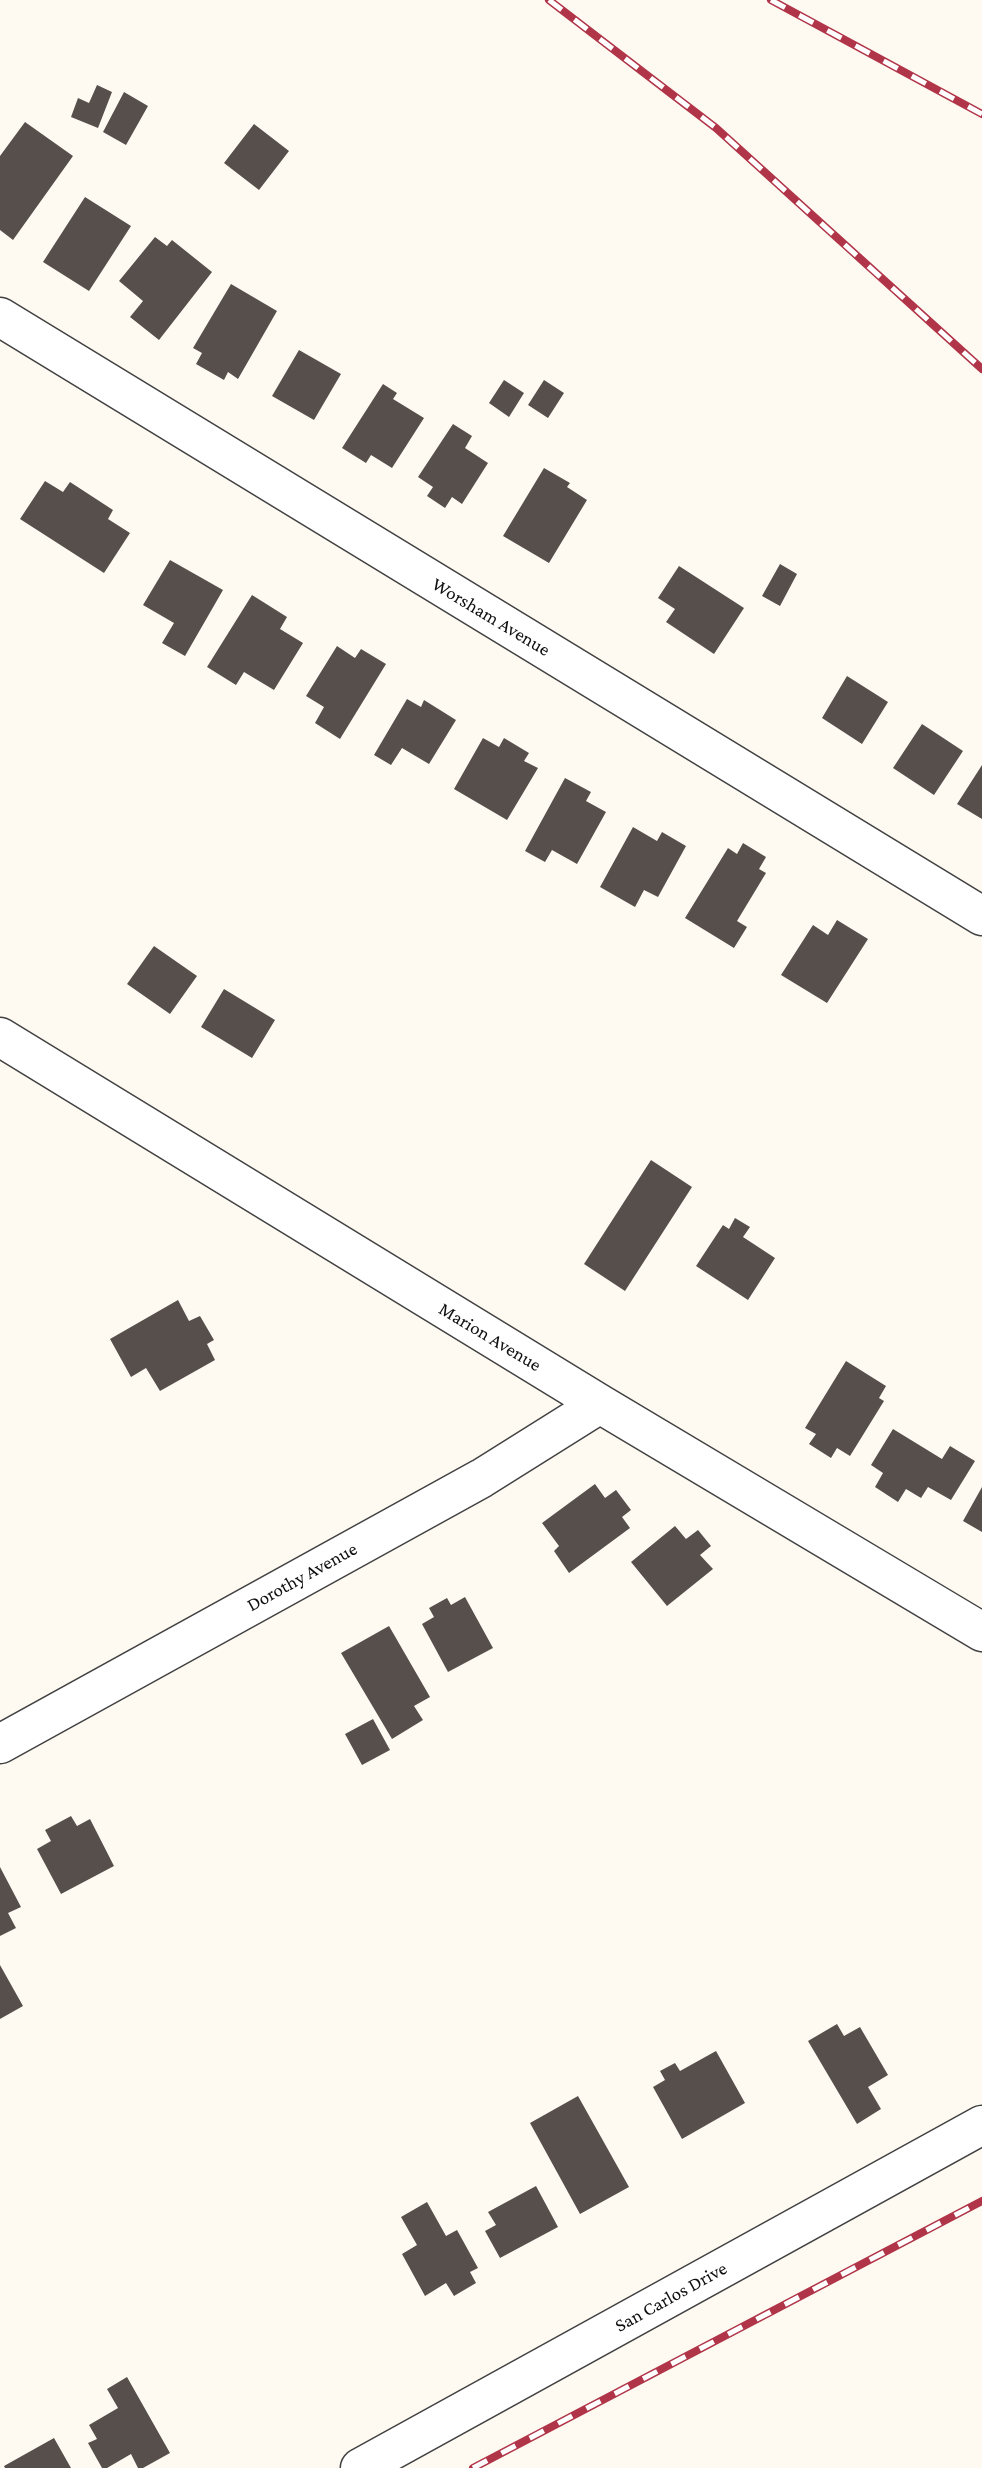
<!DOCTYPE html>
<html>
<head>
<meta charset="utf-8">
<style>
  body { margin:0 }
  canvas { display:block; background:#fefaf2 }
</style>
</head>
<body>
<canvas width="982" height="2468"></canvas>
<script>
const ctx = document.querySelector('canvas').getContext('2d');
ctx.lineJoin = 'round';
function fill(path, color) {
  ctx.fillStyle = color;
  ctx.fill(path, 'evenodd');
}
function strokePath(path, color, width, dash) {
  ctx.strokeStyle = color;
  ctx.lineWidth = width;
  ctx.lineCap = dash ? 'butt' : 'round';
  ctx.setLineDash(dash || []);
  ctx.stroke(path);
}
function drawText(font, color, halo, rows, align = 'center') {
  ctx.font = font + ' "Crimson Pro",serif';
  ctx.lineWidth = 7;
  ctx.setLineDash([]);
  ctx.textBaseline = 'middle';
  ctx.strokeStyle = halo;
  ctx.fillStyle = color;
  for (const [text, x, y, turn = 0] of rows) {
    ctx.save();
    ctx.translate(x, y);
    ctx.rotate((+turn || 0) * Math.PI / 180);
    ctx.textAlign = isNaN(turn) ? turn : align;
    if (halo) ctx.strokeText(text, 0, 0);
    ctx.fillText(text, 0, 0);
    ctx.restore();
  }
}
const building = new Path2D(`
  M97,85L112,92L98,128L71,117L78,98L89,103Z
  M124,92L148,106L126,145L103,132Z
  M25,122L73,156L13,240L0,230V156Z
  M254,124L289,151L259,190L224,163Z
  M85,197L131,226L89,291L43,262Z
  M155,237L167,246L172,240L212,272L159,340L130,317L143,301L119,281Z
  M231,284L277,311L238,379L228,372L224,380L196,364L202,353L193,348Z
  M299,350L341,374L314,420L272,396Z
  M504,380L524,393L509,417L489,403Z
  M544,380L564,393L548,418L528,405Z
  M383,384L397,393L393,399L424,418L392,468L371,455L366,463L342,448Z
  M453,424L472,436L465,448L488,463L462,504L452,497L445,508L427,496L433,487L418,477Z
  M544,468L570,483L567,487L587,500L549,563L503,536Z
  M45,481L63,492L70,482L113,510L108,519L130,533L104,573L20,519Z
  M170,560L223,590L185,656L162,643L174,623L143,605Z
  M780,564L797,574L780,606L762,596Z
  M679,566L744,608L714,654L666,622L675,609L658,598Z
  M252,595L287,617L280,629L303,643L274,690L244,672L236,685L207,667Z
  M337,646L355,658L361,649L386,664L340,739L315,723L324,707L306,696Z
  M847,676L888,702L862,744L822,718Z
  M407,699L421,707L424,700L456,720L429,764L402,748L391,765L374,755Z
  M922,724L963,751L934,795L893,768Z
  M483,738L499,747L504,738L529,753L524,761L538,768L507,820L454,789Z
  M982,765V819L957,804Z
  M565,778L591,792L586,801L606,812L577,864L552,850L545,862L525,851Z
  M633,827L657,841L662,832L686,846L658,897L644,890L635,907L600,887Z
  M743,843L766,857L759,869L766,873L737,921L747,927L734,948L685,918L728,848L737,854Z
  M837,920L868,939L827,1003L781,975L813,925L828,935Z
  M154,946L197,976L170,1014L127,984Z
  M224,989L275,1020L252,1058L201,1027Z
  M651,1160L692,1187L625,1291L584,1264Z
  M735,1218L750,1227L743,1237L775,1258L748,1300L696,1266L723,1225L729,1229Z
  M178,1300L189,1321L200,1316L214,1340L207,1344L215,1360L160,1391L146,1368L131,1377L110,1339Z
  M846,1361L886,1386L879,1398L884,1401L850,1456L837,1448L831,1458L809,1444L816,1434L805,1428Z
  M893,1429L942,1459L950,1446L975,1461L951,1500L928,1487L921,1498L906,1489L898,1502L875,1487L883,1473L871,1465Z
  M595,1484L605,1498L616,1490L631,1510L622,1517L630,1528L569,1573L554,1551L559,1546L542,1523Z
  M982,1487V1532L963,1521Z
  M675,1526L686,1539L698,1530L711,1546L700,1555L713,1569L667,1606L631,1562Z
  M465,1597L493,1648L448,1672L422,1624L434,1617L429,1608L447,1598L451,1605Z
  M389,1626L430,1697L414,1706L423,1720L392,1739L341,1653Z
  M373,1719L390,1750L362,1765L345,1734Z
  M71,1816L77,1826L90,1819L114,1866L61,1894L37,1849L51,1841L45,1830Z
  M0,1867L21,1907L8,1913L16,1928L0,1936Z
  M0,1965L23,2006L0,2019Z
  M837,2024L844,2036L860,2027L888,2075L868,2087L881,2109L857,2124L808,2041Z
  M716,2051L745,2103L682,2139L653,2087L665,2080L660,2071L675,2063L680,2071Z
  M578,2096L629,2187L580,2214L530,2123Z
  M536,2186L558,2227L500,2258L485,2231L496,2225L488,2212Z
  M427,2202L446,2236L457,2230L478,2268L470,2272L476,2283L454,2296L446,2283L425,2296L402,2254L417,2245L401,2217Z
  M127,2377L170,2453L143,2468H138L131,2454L107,2468H102L88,2443L97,2439L89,2425L118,2408L107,2389Z
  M54,2438L71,2468H5L4,2466Z`);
const street = new Path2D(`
  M0,317L982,916
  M0,1037L600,1404L982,1632
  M0,1744L482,1478L600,1404
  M360,2468L982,2125`);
const rail = new Path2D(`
  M549,0L716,128L982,369
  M771,0L982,114
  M473,2468L982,2201`);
const streetNames = [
  ["Worsham Avenue",491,617,31],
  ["Marion Avenue",490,1337,31],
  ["Dorothy Avenue",302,1577,-29],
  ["San Carlos Drive",671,2297,-29]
];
fill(building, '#574f4c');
strokePath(street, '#424242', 41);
strokePath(street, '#fff', 38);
strokePath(rail, '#b13549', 8);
strokePath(rail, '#fff', 5, [16]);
drawText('19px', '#0f0f0f', '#fff', streetNames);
</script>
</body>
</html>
